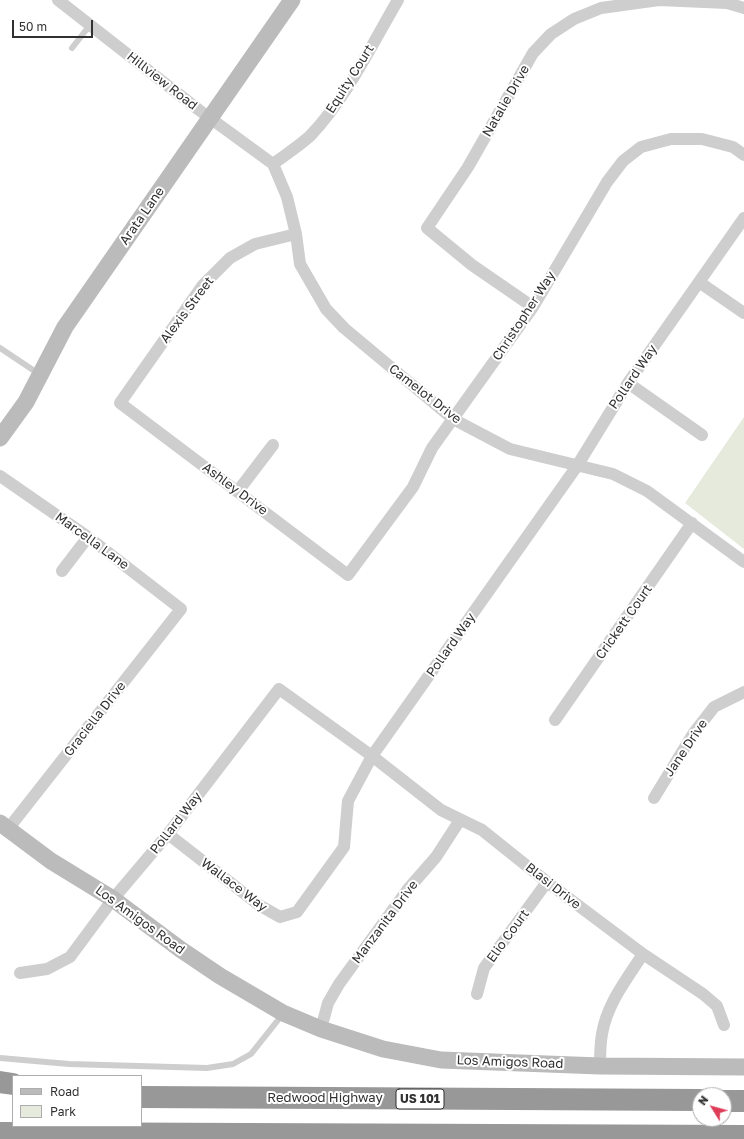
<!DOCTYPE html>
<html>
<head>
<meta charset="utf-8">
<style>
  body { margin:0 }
  #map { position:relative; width:744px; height:1139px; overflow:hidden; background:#fff; font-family:"Golos Text",sans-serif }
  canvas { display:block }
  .legend { position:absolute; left:12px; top:1075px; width:130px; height:52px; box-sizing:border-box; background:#fff; border:1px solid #adadad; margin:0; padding:5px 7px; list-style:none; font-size:12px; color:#313131 }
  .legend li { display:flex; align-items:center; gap:8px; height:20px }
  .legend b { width:20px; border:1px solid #adadad }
  .north { position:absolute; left:692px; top:1087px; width:40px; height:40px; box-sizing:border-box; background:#fff; border:1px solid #adadad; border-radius:50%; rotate:307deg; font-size:11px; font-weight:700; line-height:16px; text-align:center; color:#313131 }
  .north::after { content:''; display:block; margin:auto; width:14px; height:18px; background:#de3c57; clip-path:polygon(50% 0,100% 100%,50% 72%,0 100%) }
  .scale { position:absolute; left:12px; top:20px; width:81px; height:18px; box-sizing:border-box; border:2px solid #313131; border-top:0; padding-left:5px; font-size:12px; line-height:14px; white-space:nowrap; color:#313131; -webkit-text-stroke:3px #fff; paint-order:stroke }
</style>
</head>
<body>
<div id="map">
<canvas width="744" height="1139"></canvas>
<ul class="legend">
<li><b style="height:5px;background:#bbb"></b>Road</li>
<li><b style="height:11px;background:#e5eadd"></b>Park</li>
</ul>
<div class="north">N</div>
<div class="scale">50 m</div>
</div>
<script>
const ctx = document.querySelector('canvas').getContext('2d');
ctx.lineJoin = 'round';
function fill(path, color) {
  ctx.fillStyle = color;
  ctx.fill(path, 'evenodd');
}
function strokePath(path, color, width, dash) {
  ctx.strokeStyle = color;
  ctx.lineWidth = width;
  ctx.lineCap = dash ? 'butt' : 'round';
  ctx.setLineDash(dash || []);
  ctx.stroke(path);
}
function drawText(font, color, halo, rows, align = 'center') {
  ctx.font = font + ' "Golos Text",sans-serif';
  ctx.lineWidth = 4;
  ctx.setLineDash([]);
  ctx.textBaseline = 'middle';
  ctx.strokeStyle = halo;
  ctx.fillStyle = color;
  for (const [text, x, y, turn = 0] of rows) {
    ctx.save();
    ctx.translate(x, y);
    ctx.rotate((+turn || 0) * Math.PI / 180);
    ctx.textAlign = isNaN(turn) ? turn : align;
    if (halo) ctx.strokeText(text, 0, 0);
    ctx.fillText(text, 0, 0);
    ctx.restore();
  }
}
const green = new Path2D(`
  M744,417V549L685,503Z`);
const lane = new Path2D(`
  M72,48L90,25
  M0,348L39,374
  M0,1058L69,1064L207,1068L233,1064L251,1054L282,1015`);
const street = new Path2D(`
  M58,0L199,110L273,164L287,197L296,234L300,264L326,309L344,328L453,419L510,449L613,474L647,491L744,562
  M273,164C285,155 299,146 310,136C347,97 371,46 398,0
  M296,234L255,244L230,258L203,285L120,403L348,575L413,487L432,448L533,307L607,182L623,161L641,147L671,139H702L733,147L744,155
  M699,282L744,313
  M533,307L472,265L427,228L468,167L533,53L551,34L574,19L601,8L659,0L727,3L744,8
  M628,383L702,435
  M0,476L88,537L181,609L8,829
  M238,491L273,445
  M62,571L88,537
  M555,720L692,523
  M654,798L693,734L714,707L744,692
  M168,834L259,905L280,917L297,912L344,847L348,801L372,756L577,466L628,383L744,218
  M20,973L47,969L70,957L113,899L168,834L279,689L372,756L441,810L482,830L547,882L643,954L703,994L717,1006L724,1025
  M477,994L484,968L547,882
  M321,1029L328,1003L339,984L408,889L436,857L460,820
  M600,1066C600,1055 600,1045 602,1034C607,1004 626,980 643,954`);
const secondary = new Path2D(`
  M0,438L26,402L65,327L292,0
  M0,823L51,861L113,899L180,949L220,976L283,1013L321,1029L383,1049L441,1060L600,1066L744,1067`);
const highway = new Path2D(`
  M0,1082L13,1084
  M141,1097L700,1100
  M724,1101H744
  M0,1133L744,1136`);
const shields = [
  [420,1099,48]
];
const shieldNames = [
  ["US 101",420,1099]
];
const streetNames = [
  ["Equity Court",350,79,-58],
  ["Hillview Road",162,81,38],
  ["Natalie Drive",506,101,-60],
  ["Arata Lane",142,216,-55],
  ["Alexis Street",187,310,-53],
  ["Christopher Way",524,316,-57],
  ["Pollard Way",633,377,-56],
  ["Camelot Drive",425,394,38],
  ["Ashley Drive",235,489,37],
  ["Marcella Lane",92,541,36],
  ["Crickett Court",624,622,-55],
  ["Pollard Way",451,645,-55],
  ["Graciella Drive",95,719,-52],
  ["Jane Drive",686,748,-56],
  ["Pollard Way",176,823,-52],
  ["Wallace Way",234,885,37],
  ["Blasi Drive",553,886,38],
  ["Los Amigos Road",140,920,36],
  ["Manzanita Drive",385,922,-53],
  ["Elio Court",508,936,-54],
  ["Los Amigos Road",510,1062,2],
  ["Redwood Highway",325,1098]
];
fill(green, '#e5eadd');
strokePath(lane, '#cecece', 6);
strokePath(street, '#cecece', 12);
strokePath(secondary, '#bbb', 17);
strokePath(highway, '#989898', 22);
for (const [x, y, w] of shields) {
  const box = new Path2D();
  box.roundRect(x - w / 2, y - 10, w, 20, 3);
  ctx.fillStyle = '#fff';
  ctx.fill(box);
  strokePath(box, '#313131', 1);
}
drawText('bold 12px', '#313131', null, shieldNames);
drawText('13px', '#313131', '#fff', streetNames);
</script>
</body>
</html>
